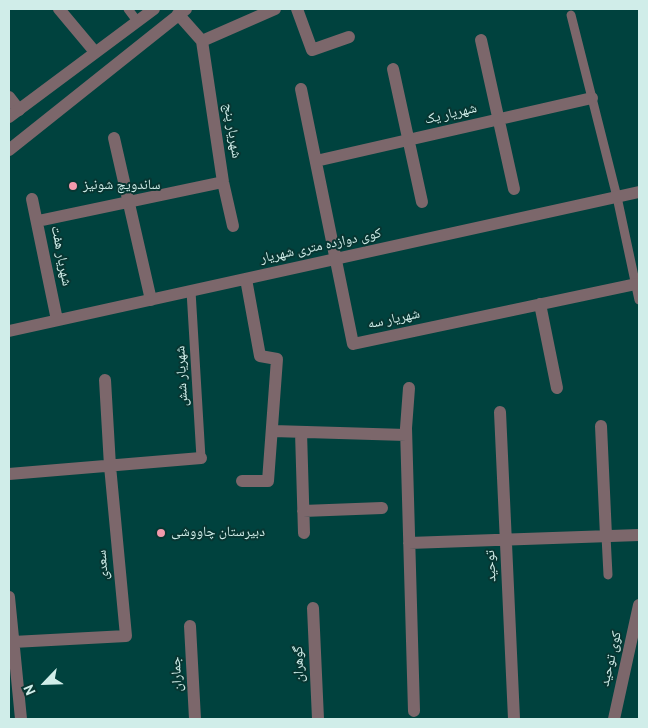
<!DOCTYPE html>
<html>
<head>
<meta charset="utf-8">
<style>
  body { margin:0 }
  #map { position:relative; width:648px; height:728px; overflow:hidden; background:#00423e; font-family:Overpass,sans-serif }
  canvas { display:block }
  .frame { position:absolute; inset:0; border:10px solid #d0ede9; pointer-events:none }
  .north { position:absolute; left:20px; top:658px; width:50px; height:50px; -webkit-text-stroke:4px #073632; paint-order:stroke; rotate:246deg; font-size:14px; font-weight:700; line-height:20px; text-align:center; color:#d0ede9 }
  .north::after { content:''; display:block; margin:auto; width:18px; height:22px; background:#d0ede9; clip-path:polygon(50% 0,100% 100%,50% 72%,0 100%) }
</style>
</head>
<body>
<div id="map">
<canvas width="648" height="728"></canvas>
<div class="frame"></div>
<div class="north">N</div>
</div>
<script>
const ctx = document.querySelector('canvas').getContext('2d');
ctx.lineJoin = 'round';
function strokePath(path, color, width, dash) {
  ctx.strokeStyle = color;
  ctx.lineWidth = width;
  ctx.lineCap = dash ? 'butt' : 'round';
  ctx.setLineDash(dash || []);
  ctx.stroke(path);
}
function drawText(font, color, halo, rows, align = 'center') {
  ctx.font = font + ' Overpass,"Noto Naskh Arabic",sans-serif';
  ctx.lineWidth = 4;
  ctx.setLineDash([]);
  ctx.textBaseline = 'middle';
  ctx.strokeStyle = halo;
  ctx.fillStyle = color;
  for (const [text, x, y, turn = 0] of rows) {
    ctx.save();
    ctx.translate(x, y);
    ctx.rotate((+turn || 0) * Math.PI / 180);
    ctx.textAlign = isNaN(turn) ? turn : align;
    if (halo) ctx.strokeText(text, 0, 0);
    ctx.fillText(text, 0, 0);
    ctx.restore();
  }
}
const service = new Path2D(`
  M128,9L137,21
  M571,15L617,197L639,300
  M191,291L201,458
  M606,536L608,575`);
const minor = new Path2D(`
  M59,9L95,52
  M297,9L312,50L349,37
  M178,14L202,41L275,9
  M481,40L514,189
  M202,41L223,182L233,226
  M393,69L422,202
  M301,89L353,344L636,284
  M9,97L19,110
  M114,138L151,300
  M316,161L592,98
  M32,199L57,320
  M38,221L223,182
  M540,304L557,388
  M9,331L639,192
  M409,388L406,428L414,711
  M500,412L514,719
  M601,426L606,536
  M273,431L406,435
  M301,432L304,533
  M9,474L201,458
  M242,481H268L277,359L260,356L246,279
  M303,511L382,508
  M409,543L639,535
  M9,597L21,719
  M313,608L318,719
  M190,626L195,719
  M13,642L126,636L110,466L105,380
  M614,719L639,605`);
const tertiary = new Path2D(`
  M9,117L154,9
  M9,150L186,9`);
const markers = [
  [73,186,5,"#f39aac"],
  [161,533,5,"#f39aac"]
];
const streetNames = [
  ["شهریار یک",451,115,-13],
  ["شهریار پنج",231,131,81],
  ["کوی دوازده متری شهریار",321,247,-12],
  ["شهریار هفت",60,256,79],
  ["شهریار سه",394,320,-12],
  ["شهریار شش",183,376,-93],
  ["سعدی",104,565,-95],
  ["توحید",492,566,-93],
  ["کوی توحید",612,659,-77],
  ["گوهران",300,664,-92],
  ["جماران",178,674,-93]
];
const poiNames = [
  ["ساندویچ شونیز",83,186],
  ["دبیرستان چاووشی",171,533]
];
strokePath(service, '#7c676b', 9);
strokePath(minor, '#7c676b', 12);
strokePath(tertiary, '#7c676b', 12);
for (const [x, y, r, color] of markers) {
  const dot = new Path2D();
  dot.arc(x, y, r, 0, 2 * Math.PI);
  ctx.fillStyle = color;
  ctx.fill(dot);
  strokePath(dot, '#073632', 2);
}
drawText('14px', '#d0ede9', '#073632', streetNames);
drawText('14px', '#d0ede9', '#073632', poiNames, 'left');
</script>
</body>
</html>
